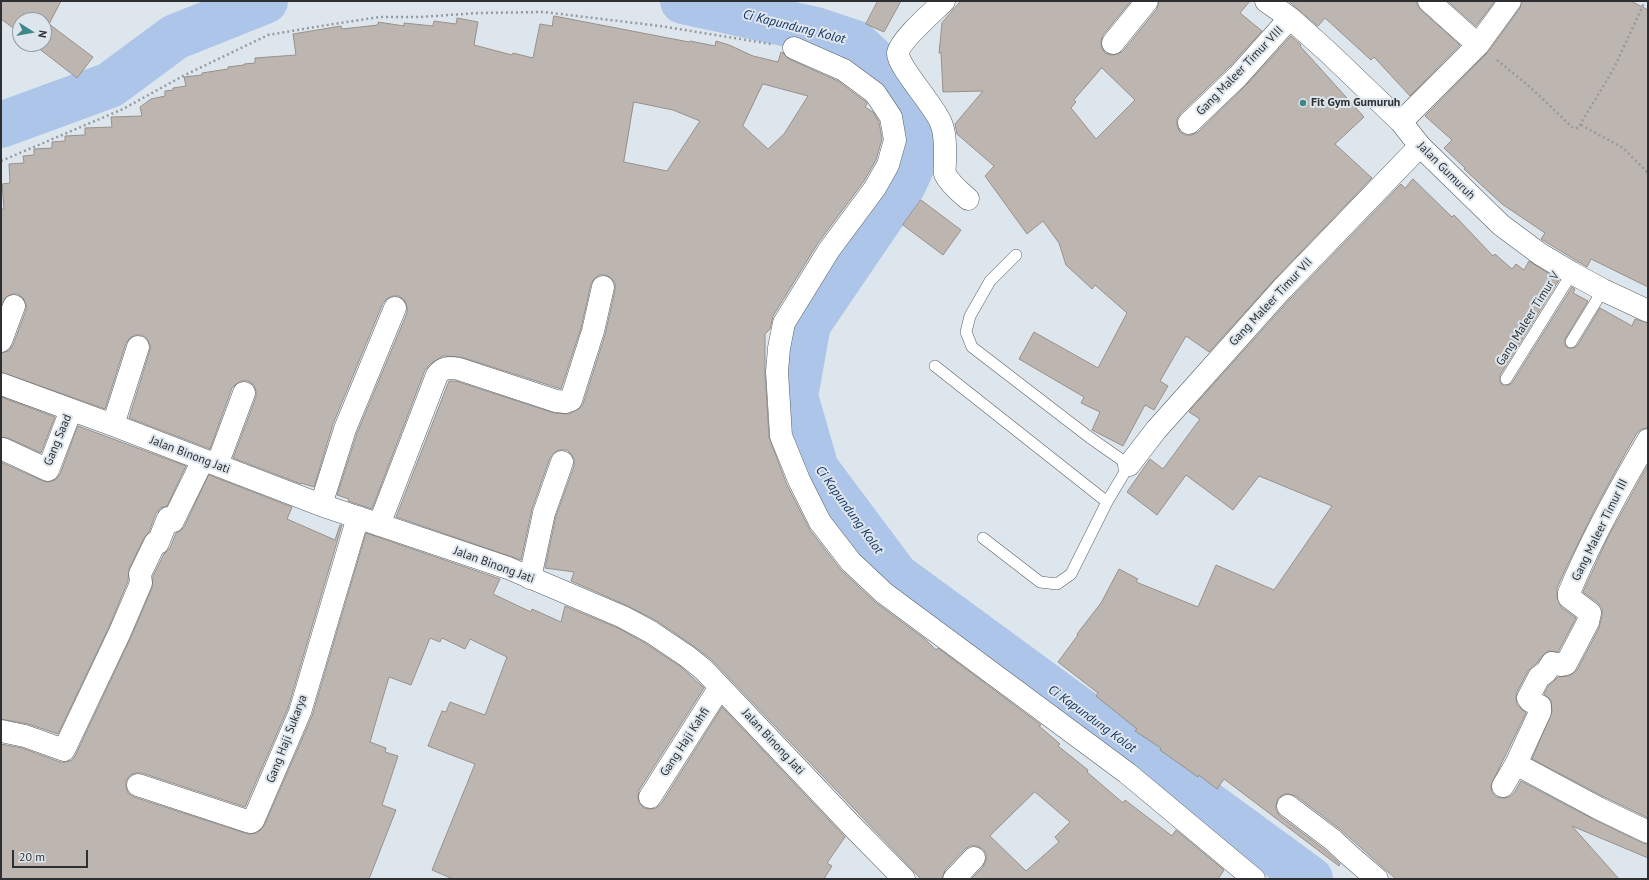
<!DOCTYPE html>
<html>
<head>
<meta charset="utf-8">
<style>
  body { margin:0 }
  #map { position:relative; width:1649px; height:880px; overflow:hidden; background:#dee6ed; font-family:"PT Sans",sans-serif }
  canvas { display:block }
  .frame { position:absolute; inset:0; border:2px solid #2d2f32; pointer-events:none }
  .north { position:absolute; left:12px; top:12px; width:40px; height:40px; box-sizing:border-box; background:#dee6ed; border:1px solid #979da2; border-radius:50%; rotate:101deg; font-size:11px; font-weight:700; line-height:16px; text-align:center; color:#2d2f32 }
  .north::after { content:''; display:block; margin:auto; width:14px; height:18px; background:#3f8789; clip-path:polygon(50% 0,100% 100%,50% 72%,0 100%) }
  .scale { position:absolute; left:12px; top:850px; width:76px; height:18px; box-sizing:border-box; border:2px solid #2d2f32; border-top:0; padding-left:5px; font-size:12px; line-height:14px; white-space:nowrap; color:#2d2f32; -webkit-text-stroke:3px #dee6ed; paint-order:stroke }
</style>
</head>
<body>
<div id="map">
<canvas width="1649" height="880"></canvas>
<div class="frame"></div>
<div class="north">N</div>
<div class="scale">20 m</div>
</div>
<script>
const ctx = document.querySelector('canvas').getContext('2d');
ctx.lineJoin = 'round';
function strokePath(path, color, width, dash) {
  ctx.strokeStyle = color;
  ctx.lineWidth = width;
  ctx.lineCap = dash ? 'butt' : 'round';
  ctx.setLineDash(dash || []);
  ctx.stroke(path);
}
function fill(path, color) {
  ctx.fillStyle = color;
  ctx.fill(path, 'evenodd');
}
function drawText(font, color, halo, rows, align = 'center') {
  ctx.font = font + ' "PT Sans",sans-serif';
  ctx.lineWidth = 4;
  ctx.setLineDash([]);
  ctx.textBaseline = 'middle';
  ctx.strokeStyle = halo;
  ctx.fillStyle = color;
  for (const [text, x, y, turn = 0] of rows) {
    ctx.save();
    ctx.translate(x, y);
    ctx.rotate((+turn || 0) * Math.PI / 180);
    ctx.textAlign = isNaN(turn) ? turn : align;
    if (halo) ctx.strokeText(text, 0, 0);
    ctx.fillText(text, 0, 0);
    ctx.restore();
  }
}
const river = new Path2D(`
  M683,1L816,30L855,43L888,74L914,119L920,148L904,183L808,324L795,396L816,469L896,576L1310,879
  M1,125L110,85L175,37L265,1`);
const building = new Path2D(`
  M1,1H61L49,24L93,57L77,78L33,44H44V20H20V33L1,19Z
  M878,1H901L884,32L866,24Z
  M961,1H1131L1103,35L1101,41L1102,48L1105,53L1111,55L1118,54L1123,51L1157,9L1159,1H1250L1240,13L1262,31L1229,67L1180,114L1177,119V126L1180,132L1185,135H1192L1198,132L1247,84L1291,36L1301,45L1300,46L1364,117L1335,144L1372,178L1273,281L1209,352L1186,336L1160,381L1168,386L1154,410L1145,405L1123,446L1092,430L1100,412L1081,403L1084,397L1019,359L1034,332L1098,368L1127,313L1095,285L1092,289L1066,265L1059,243L1043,221L1027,234L985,176L994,166L957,134L955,124L983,91L943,92L941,53H939L942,23ZM1102,68L1135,100L1096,139L1071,108L1076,102L1074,100Z
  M1289,1H1417V5L1421,10L1460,45L1410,96L1374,57L1371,60L1325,18L1318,26Z
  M1448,1H1495L1476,26Z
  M1522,1H1631L1648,10V287L1591,259L1587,267L1541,239L1545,233L1502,204L1464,169L1465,168L1444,148L1452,140L1425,116L1488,52L1520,8Z
  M554,16L689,42L690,41L715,46L716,41L729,45L753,56L778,62L781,52L783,53L789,59L838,81L866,102L867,104L865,107L873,112L879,122L882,139L876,160L864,181L818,243L773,316L770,329L765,334V373L769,437L787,485L810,530L841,570L875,602L925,639L936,650L938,648L1041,725L1039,726L1060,744L1058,746L1088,770L1087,772L1123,803L1125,800L1172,836L1176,830L1224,870L1218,879H971L983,867L986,861V854L983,849L977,846H970L965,849L945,870L942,879H921L712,660L695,647L657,621L628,606L571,581L574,572L545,568L556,516L574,466V459L571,454L567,450H559L554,453L550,458L532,509L521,560L396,517L449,381H456L554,413L569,414L580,408L583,404L605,335L615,290V283L611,278L606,275H599L594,279L591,284L581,328L561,389L461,357L443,356L430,364L425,370L372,509L348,501L349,499L337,495L357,433L407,313V307L405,301L399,296H393L388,298L383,303L333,424L314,487L301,483V484L233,458L256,397V391L254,385L248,381H242L236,384L232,388L210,449L129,418L150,350V345L147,339L142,335H135L130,338L126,343L105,409L1,372V353L9,351L13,345L26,310V304L23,298L18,294H12L6,297L1,305V209H4L2,184L10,183L9,164L24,163L23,156L34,155V149L52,148V142L65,141V136L85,135V128L112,127L111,117L142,116L140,107L151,99L165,96V91L173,90V88L186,86L184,77L202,75V73L228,69V67L244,65V64L255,63V58L296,55L293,34L341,26L342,29L378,25V22L404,26V23L433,26L434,21L456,24L457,18L478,22L474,45L512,55L513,53L533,58L540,24L552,26ZM763,84L808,96L784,134L768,149L743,126ZM634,102L673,110L700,121L667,171L624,162ZM1035,792L1070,822L1055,837L1059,842L1026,871L990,836Z
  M1413,179L1452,217L1454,215L1493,256L1495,254L1512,269L1516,264L1524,270L1529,261L1559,280L1500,375V382L1503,385H1509L1512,383L1572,287L1575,289L1573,293L1588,301L1565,339V345L1568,348H1574L1577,346L1600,308L1632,326L1635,319L1648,323V428L1642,429L1637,433L1626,452L1595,509L1566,568L1557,588V597L1561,607L1576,618L1558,652L1548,651L1542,656L1537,663L1528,671L1517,692L1516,698L1517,705L1526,713L1491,785L1492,792L1496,797L1503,798L1509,797L1514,793L1521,781L1593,819L1643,843L1648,844V858L1572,826L1619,879H1396L1341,830L1296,796L1289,794H1284L1278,798L1276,805V810L1280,816L1325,850L1340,864L1339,866L1224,779L1217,789L1199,775L1198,777L1160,750L1161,748L1135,731L1137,729L1096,696L1098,693L1058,662L1078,635L1077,634L1101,603L1119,569L1138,579L1136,582L1198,607L1216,565L1274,590L1332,506L1259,476L1233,510L1186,475L1157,515L1127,492L1150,459L1163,469L1200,419L1189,412L1192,408L1291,298L1401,184L1405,188Z
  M921,200L961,230L943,255L903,225Z
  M1,397L55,417L41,453L8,438L1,437Z
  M78,426L186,466L167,506L160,508L156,513L149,532L144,538L129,569L128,581L109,627L58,734L28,724L1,719V462L43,481L49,482L55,480L60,474Z
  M1648,465V818L1604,797L1532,759L1552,712L1551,700L1544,694L1549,685L1558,677L1569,676L1577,670L1599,628L1602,616V608L1598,603L1583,592L1607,539Z
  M209,475L292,507L287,519L335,540L340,525H342L288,708L245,807L142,773H136L130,775L126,781V788L128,793L134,797L248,834L257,833L264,826L312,716L366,533L500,579L493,594L531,612L532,609L561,622L565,606L618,628L645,643L681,667L704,688L639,790L638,797L639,803L644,808L650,809L656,808L661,804L722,707L845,837L827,863L832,866L824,879H453L432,870L475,764L428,746L442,711L446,712L450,702L485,715L507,657L470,639L465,649L442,638L440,642L430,638L411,685L389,677L381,704L370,742L386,748L385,752L398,756L382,805L396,810L369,879H1V744L22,748L60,762H66L72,760L75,756L131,637L152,588L153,576L164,554L170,548L176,533L180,531L184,527Z`);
const path = new Path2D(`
  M1497,60L1529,86L1573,128H1578L1613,70L1645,1
  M1581,125L1623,148L1648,173
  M1,161L123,109L181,77L268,35L321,26L379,17H420L478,13L544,12L660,26L771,44`);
const lane = new Path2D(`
  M1571,342L1603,290
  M935,366L1107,502
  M1506,379L1572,273
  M983,538L1040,582L1057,584L1071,574L1107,502L1129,465L1089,437L972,347L966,332L970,316L990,281L1016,255`);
const street = new Path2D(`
  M944,1C934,11 900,40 898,53C896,64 936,108 941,123C946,135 945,149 945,162C945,166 944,171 945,174C950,184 960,192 968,199
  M1266,1L1290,18L1329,53L1401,122L1420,146L1501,225L1540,254L1572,273L1603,290L1648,311
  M1429,1L1478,45
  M1113,43L1147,1
  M794,48L844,70L875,93L891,117L895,140L888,165L875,188L829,250L784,323L779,348L777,372L781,436L799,480L820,522L851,562L884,593L1127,773L1254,879
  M1401,122L1478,45L1510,1
  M1189,123L1238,76L1290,18
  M1,341L14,306
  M1,384L113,425L321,505L508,568L623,617L651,632L688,657L704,670L851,825L904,879
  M113,425L138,347
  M3,449L48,470L71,410
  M217,465L244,393
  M1129,465L1156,430L1282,289L1420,146
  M321,505L345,429L395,308
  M379,525L437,375C443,367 449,367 459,369L556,401L565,402L571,400L593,331L603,287
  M530,578L544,513L562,462
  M1,731L25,736L64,750L120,632L141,583L140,574L155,543H158L168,518L173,521L203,460
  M1516,764L1598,808L1648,832
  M138,785L247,821L251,822L253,821L300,712L358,517
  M1503,786L1516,764L1540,712V706L1530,701L1528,698L1539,677L1546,672L1552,663L1561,665L1566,664L1588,622L1590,613L1569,597V593C1591,539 1619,489 1648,440
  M650,797L720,687
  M1288,806L1333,840L1349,855L1377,879
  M954,879L974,858`);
const markers = [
  [1303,103,4,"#3f8789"]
];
const streetNames = [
  ["Gang Maleer Timur VIII",1240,71,-46],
  ["Jalan Gumuruh",1446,171,45],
  ["Gang Maleer Timur VII",1271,302,-47],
  ["Gang Maleer Timur V",1528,319,-58],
  ["Gang Saad",58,440,-68],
  ["Jalan Binong Jati",190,455,21],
  ["Gang Maleer Timur III",1600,530,-64],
  ["Jalan Binong Jati",494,565,20],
  ["Gang Haji Sukarya",287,739,-69],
  ["Gang Haji Kahfi",685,742,-57],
  ["Jalan Binong Jati",773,742,47]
];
const poiNames = [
  ["Fit Gym Gumuruh",1311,103]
];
const waterNames = [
  ["Ci Kapundung Kolot",794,27,14],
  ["Ci Kapundung Kolot",849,510,54],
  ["Ci Kapundung Kolot",1092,719,36]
];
strokePath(river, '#acc5e9', 46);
fill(building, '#bdb5af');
strokePath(building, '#98908a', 1);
strokePath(lane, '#575e63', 12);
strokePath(street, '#575e63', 23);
strokePath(path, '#959aa0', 2.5, [2, 3]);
strokePath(lane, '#fff', 11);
strokePath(street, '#fff', 22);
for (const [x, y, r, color] of markers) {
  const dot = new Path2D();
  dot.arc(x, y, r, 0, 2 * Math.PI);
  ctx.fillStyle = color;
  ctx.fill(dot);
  strokePath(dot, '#dee6ed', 1.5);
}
drawText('12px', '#2d2f32', '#dee6ed', streetNames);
drawText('bold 12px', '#2d2f32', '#dee6ed', poiNames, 'left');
drawText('italic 13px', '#133260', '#dee6ed', waterNames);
</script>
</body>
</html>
